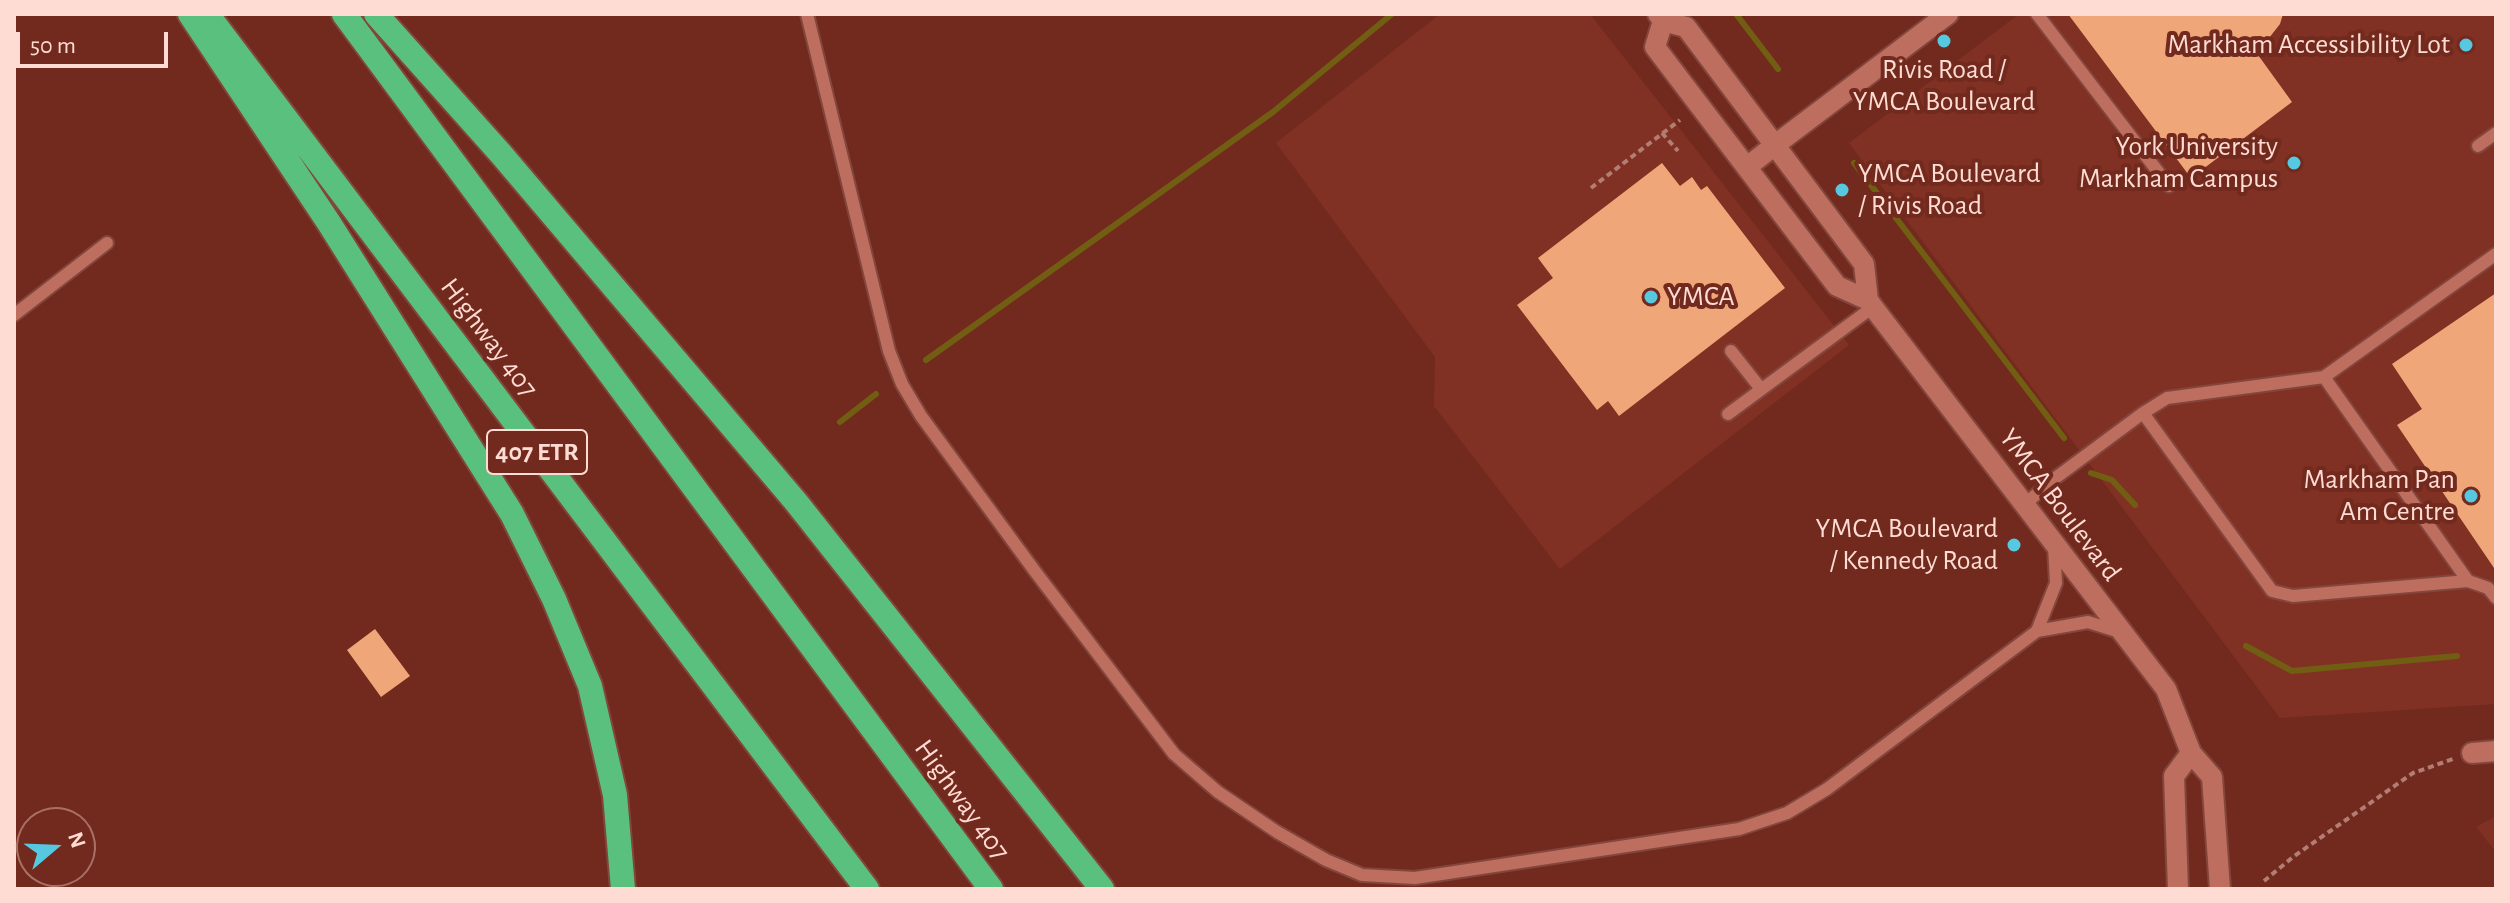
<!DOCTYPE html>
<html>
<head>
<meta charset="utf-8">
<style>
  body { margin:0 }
  #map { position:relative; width:2510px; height:903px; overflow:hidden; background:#712a1d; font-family:"Alegreya Sans",sans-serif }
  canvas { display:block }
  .frame { position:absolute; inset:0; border:16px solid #fedbd3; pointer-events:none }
  .north { position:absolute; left:16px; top:807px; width:80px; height:80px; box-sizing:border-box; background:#712a1d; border:2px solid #a97166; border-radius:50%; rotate:71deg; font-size:22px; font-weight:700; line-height:32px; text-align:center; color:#fedbd3 }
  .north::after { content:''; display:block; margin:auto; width:28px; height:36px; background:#56c9e0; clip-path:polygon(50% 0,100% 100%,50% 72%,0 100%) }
  .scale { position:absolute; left:16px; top:32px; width:152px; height:36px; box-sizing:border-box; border:4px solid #fedbd3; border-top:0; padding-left:10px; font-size:24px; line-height:28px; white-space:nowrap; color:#fedbd3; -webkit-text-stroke:6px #712a1d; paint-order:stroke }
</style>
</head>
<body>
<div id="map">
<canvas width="2510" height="903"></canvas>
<div class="frame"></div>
<div class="north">N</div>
<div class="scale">50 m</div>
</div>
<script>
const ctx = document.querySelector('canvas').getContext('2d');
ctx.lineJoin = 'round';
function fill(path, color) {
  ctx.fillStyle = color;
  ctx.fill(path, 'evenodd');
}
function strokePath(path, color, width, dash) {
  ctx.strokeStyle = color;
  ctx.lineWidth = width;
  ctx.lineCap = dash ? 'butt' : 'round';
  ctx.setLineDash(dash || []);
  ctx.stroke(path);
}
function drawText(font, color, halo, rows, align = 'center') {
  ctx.font = font + ' "Alegreya Sans",sans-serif';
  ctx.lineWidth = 8;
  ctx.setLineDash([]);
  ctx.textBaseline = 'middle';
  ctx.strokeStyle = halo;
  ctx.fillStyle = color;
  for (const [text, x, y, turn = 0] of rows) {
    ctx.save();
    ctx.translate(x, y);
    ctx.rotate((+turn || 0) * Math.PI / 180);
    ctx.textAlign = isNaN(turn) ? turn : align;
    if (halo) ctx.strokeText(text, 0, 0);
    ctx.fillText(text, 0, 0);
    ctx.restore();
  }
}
const built = new Path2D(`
  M1440,14H1590L1849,345L1560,569L1434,406L1435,357L1276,143Z
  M2019,14H2496V704L2280,718L1849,143Z
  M2496,816V852L2476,827Z`);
const stream = new Path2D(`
  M1736,14L1778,69
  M1854,163L2064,438
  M926,360L1273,112L1392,14
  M840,422L876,394
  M2091,473L2112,480L2135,505
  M2246,646L2292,671L2457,656`);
const building = new Path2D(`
  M2068,14H2283L2280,24L2269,38L2253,48L2292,102L2191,178Z
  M1662,163L1680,186L1692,177L1701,190L1707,186L1785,288L1619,416L1608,401L1597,410L1517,305L1553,278L1538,258Z
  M2496,293V567L2494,568L2397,425L2422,409L2392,364Z
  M375,629L410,676L381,697L347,650Z`);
const path = new Path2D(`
  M1662,133L1678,151
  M1591,188L1680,120
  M2264,881L2293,857L2413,773L2456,758`);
const lane = new Path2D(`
  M807,14L889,351L902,384L921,416L1034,570L1174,754L1218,792L1277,832L1326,860L1362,875L1415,878L1739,829L1787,813L1827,789L2037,631L2088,622L2120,632
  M2037,14L2169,186
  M2478,146L2496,133
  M14,315L107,243
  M1731,351L1761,389
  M2324,377L2468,581
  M2143,413L2167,398L2324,377L2496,254
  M1728,414L1873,307
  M2024,505L2054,479L2143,413L2272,591L2293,596L2468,581L2488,588L2496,598
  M2037,631L2056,583L2054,546`);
const street = new Path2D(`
  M1747,167L1775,145
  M2472,753L2496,751`);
const secondary = new Path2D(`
  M1658,14L1663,21L1686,27L1864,264L1868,300
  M1663,21L1655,47L1837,286L1868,300L1873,307L2166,689L2191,753L2212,777L2220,889
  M1775,145L1948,14
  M2178,889L2174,776L2191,753`);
const highway = new Path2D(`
  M190,14L329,223L512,514L554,599L590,686L615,795L623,889
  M207,14L867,889
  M344,14L991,889
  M376,14L501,154L796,502L1102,889`);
const markers = [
  [1944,41,8,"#56c9e0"],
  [2466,45,8,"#56c9e0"],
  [2294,163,8,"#56c9e0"],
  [1842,190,8,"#56c9e0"],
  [1651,297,8,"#56c9e0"],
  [2471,496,8,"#56c9e0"],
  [2014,545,8,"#56c9e0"]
];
const shields = [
  [537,452,100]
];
const shieldNames = [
  ["407 ETR",537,452]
];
const poiNames = [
  ["Markham Accessibility Lot",2450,45],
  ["Rivis Road /",1944,70,"center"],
  ["YMCA Boulevard",1944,102,"center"],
  ["York University",2278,147],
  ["Markham Campus",2278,179],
  ["YMCA Boulevard",1858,174,"left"],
  ["/ Rivis Road",1858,206,"left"],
  ["YMCA",1667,297,"left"],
  ["Markham Pan",2455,480],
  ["Am Centre",2455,512],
  ["YMCA Boulevard",1998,529],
  ["/ Kennedy Road",1998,561]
];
const streetNames = [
  ["Highway 407",489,338,53],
  ["YMCA Boulevard",2060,505,53],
  ["Highway 407",962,800,54]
];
fill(built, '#803123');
strokePath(stream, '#725e13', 6);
fill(building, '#efa77a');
strokePath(lane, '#82463c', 16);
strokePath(street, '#82463c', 24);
strokePath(secondary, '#82463c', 24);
strokePath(highway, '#82463c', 28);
strokePath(path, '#b37d73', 4, [6, 4]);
strokePath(lane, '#bd6e5e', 12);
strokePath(street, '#bd6e5e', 20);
strokePath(secondary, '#bd6e5e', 20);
strokePath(highway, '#59c17d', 24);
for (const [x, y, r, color] of markers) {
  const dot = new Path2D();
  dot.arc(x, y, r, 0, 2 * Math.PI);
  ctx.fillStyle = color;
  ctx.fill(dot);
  strokePath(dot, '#712a1d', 3);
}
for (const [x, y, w] of shields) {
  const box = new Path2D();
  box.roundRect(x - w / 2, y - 22, w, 44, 6);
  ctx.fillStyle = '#712a1d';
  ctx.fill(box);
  strokePath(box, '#fedbd3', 2);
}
drawText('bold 26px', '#fedbd3', null, shieldNames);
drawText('28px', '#fedbd3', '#712a1d', poiNames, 'right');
drawText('28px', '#fedbd3', '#712a1d', streetNames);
</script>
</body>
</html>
